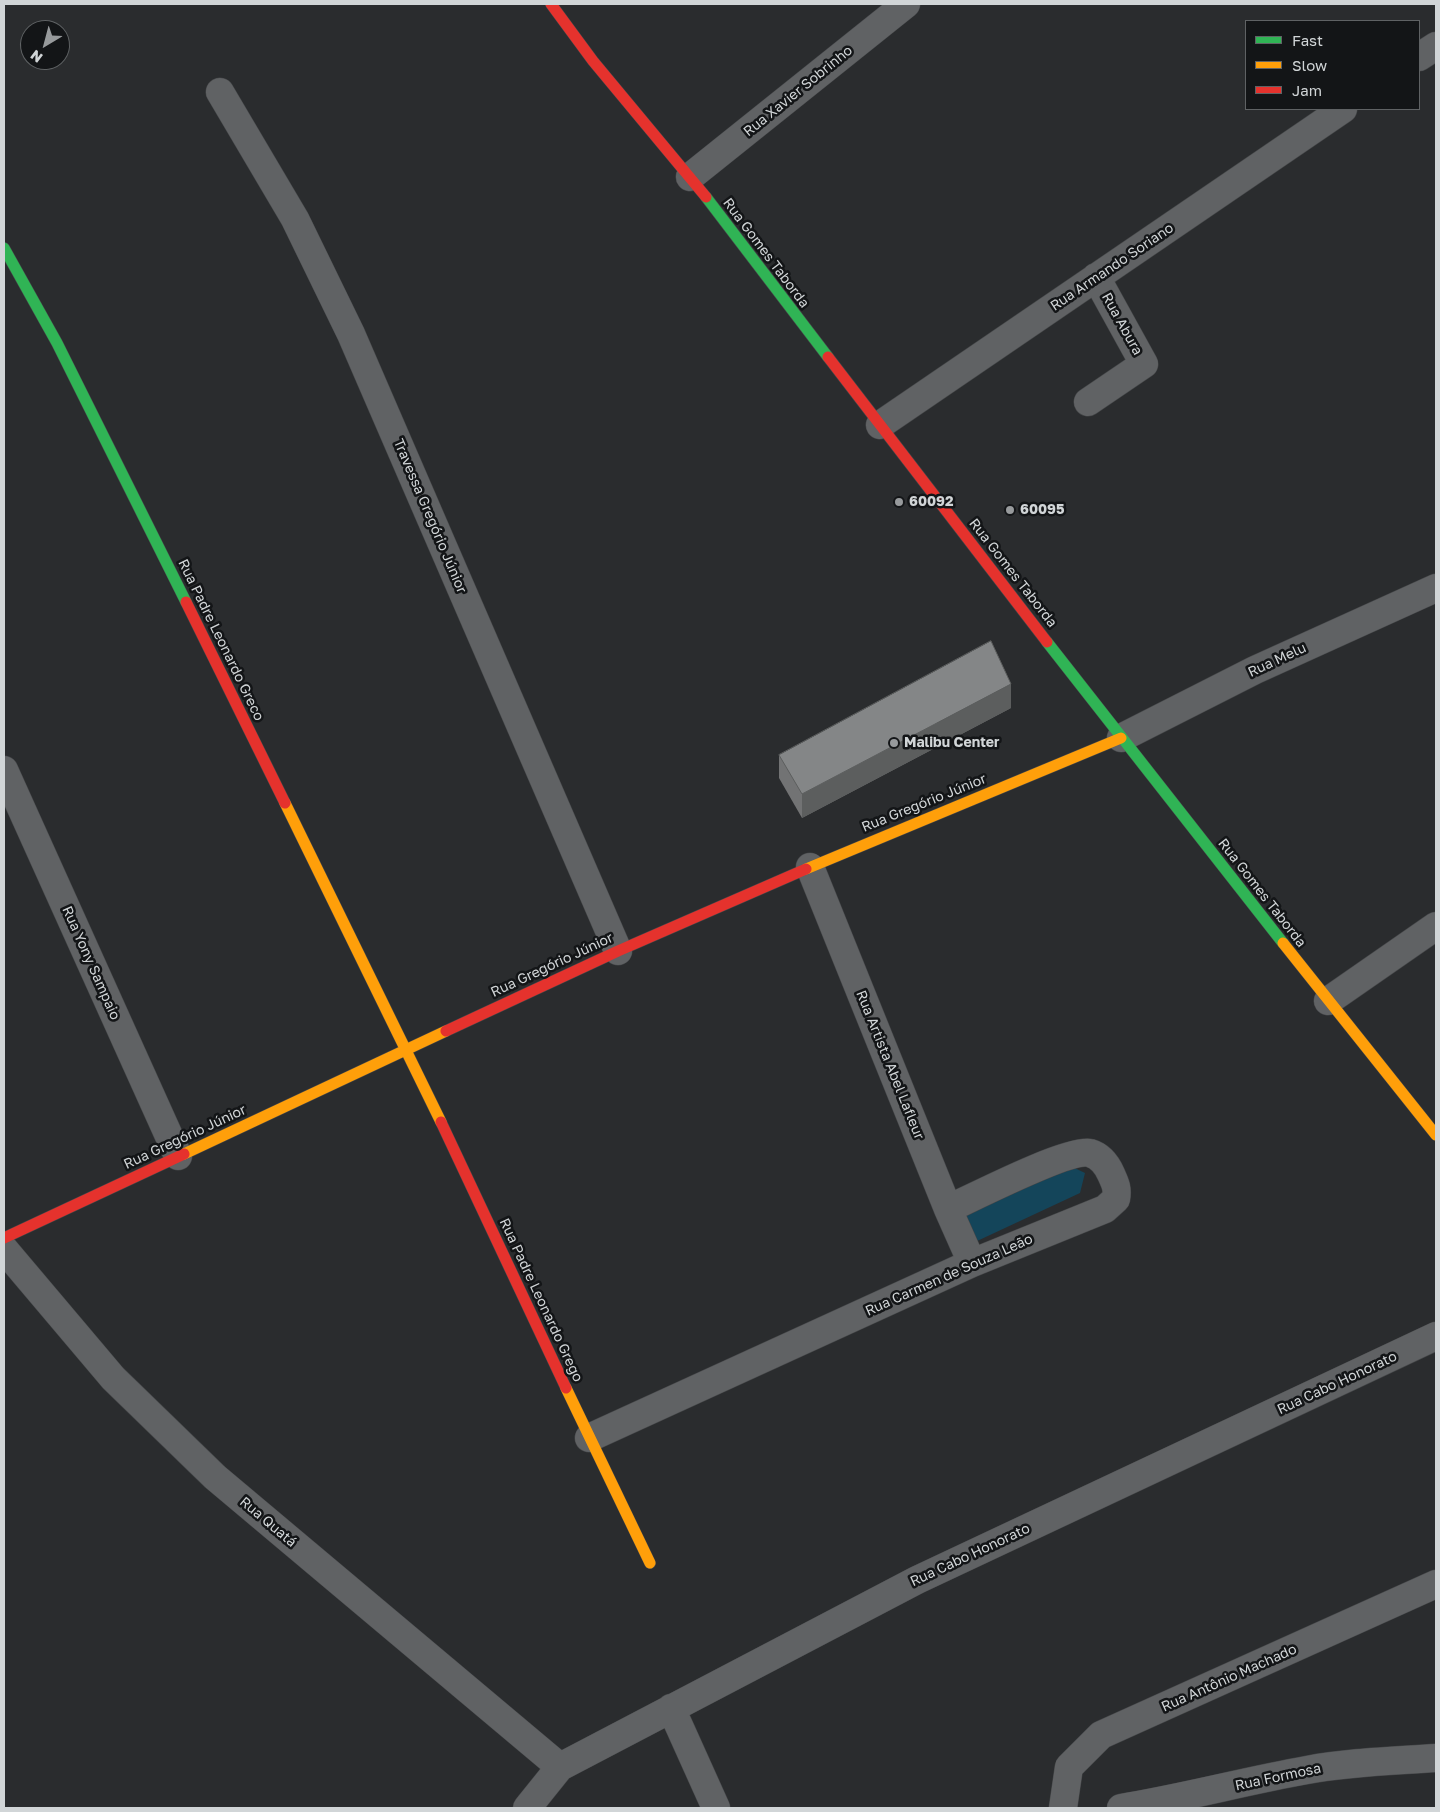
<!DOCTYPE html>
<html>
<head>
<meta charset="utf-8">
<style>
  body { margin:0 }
  #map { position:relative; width:1440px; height:1812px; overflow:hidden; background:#2a2c2e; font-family:"Golos Text",sans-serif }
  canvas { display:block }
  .frame { position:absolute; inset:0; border:5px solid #d1d5d7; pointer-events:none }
  .legend { position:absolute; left:1245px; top:20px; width:175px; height:90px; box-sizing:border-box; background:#131517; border:1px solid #5f6264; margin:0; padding:6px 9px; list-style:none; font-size:15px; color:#d1d5d7 }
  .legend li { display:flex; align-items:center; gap:10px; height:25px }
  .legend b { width:25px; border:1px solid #5f6264 }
  .north { position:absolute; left:20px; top:20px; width:50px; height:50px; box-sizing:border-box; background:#131517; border:1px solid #5f6264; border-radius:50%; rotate:217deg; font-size:14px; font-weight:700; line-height:20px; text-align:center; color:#d1d5d7 }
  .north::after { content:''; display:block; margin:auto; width:18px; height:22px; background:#979a9c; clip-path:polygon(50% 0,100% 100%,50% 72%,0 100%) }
</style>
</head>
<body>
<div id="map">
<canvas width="1440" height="1812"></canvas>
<div class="frame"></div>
<ul class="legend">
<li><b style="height:6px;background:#30b455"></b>Fast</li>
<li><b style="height:6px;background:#ff9f0a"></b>Slow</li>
<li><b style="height:6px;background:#e5322d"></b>Jam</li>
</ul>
<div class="north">N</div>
</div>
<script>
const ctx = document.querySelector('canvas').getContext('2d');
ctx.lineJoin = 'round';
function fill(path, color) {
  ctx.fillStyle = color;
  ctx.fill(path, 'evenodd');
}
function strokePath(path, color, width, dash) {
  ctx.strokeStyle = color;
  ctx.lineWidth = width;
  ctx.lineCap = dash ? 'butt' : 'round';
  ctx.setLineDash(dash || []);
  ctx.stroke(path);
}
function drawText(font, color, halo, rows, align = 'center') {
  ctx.font = font + ' "Golos Text",sans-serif';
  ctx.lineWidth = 5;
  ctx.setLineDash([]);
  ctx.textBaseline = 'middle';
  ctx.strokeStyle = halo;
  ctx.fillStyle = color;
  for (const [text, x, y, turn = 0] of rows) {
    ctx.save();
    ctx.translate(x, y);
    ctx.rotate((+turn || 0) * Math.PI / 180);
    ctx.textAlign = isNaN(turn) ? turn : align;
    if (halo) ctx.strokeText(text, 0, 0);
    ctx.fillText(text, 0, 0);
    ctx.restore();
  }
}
const green = new Path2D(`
  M1060,1161L1085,1173L1080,1193L975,1242L958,1212Z`);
const street = new Path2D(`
  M1419,57L1436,46
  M220,92L295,219L351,334L618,951
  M690,177L906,4
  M1088,402L1144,364L1096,277
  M880,425L1343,109
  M1121,738L1255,670L1436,588
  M4,770L178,1156
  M810,867L948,1209L972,1263
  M1328,1001L1436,926
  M4,1249L113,1378L215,1477L560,1767
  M589,1438L972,1263L1105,1209L1116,1199C1118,1188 1115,1183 1111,1174C1107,1165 1100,1156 1090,1153C1069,1148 972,1198 948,1209
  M671,1708L716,1808
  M527,1808L560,1767L917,1580L1436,1336
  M1063,1808L1069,1767L1101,1735L1436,1584
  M1121,1808C1183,1798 1245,1781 1307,1770C1350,1762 1393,1761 1436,1758`);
const fast = new Path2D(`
  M706,197L828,357
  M4,248L57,343L186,602
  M1047,642L1283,943`);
const slow = new Path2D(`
  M285,803L441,1122
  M806,869L1121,738
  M1283,943L1436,1135
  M184,1154L446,1031
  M566,1388L650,1563`);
const jam = new Path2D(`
  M551,4L593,61L706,197
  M828,357L1047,642
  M186,602L285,803
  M446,1031L618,951L806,869
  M441,1122L566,1388
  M4,1238L184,1154`);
const wall = new Path2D(`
  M1011,708L802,818L779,778V755Z`);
const shadedWall = new Path2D(`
  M1011,684V708L802,818V794Z`);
const building = new Path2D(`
  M991,641L1011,684L802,794L779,755Z`);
const markers = [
  [899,502,5,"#979a9c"],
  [1010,510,5,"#979a9c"],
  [894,743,5,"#979a9c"]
];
const streetNames = [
  ["Rua Xavier Sobrinho",798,91,-39],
  ["Rua Gomes Taborda",766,253,53],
  ["Rua Armando Soriano",1112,267,-34],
  ["Rua Abura",1122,324,61],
  ["Travessa Gregório Júnior",430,516,67],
  ["Rua Gomes Taborda",1013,573,52],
  ["Rua Padre Leonardo Greco",221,640,64],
  ["Rua Melu",1277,660,-25],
  ["Rua Gregório Júnior",924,803,-22],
  ["Rua Gomes Taborda",1262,893,52],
  ["Rua Yony Sampaio",91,963,66],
  ["Rua Gregório Júnior",552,965,-25],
  ["Rua Artista Abel Lafleur",890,1065,68],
  ["Rua Gregório Júnior",185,1137,-25],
  ["Rua Carmen de Souza Leão",949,1275,-24],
  ["Rua Padre Leonardo Grego",541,1300,65],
  ["Rua Cabo Honorato",1337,1383,-25],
  ["Rua Quatá",268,1522,40],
  ["Rua Cabo Honorato",970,1555,-25],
  ["Rua Antônio Machado",1229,1678,-24],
  ["Rua Formosa",1278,1777,-12]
];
const poiNames = [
  ["60092",909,502],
  ["60095",1020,510],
  ["Malibu Center",904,743]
];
fill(green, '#14455a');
strokePath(street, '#454749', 29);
strokePath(fast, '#454749', 12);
strokePath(slow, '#454749', 12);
strokePath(jam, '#454749', 12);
strokePath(street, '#606264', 28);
strokePath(fast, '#30b455', 11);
strokePath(slow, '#ff9f0a', 11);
strokePath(jam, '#e5322d', 11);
fill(wall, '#727374');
fill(shadedWall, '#5c5e5e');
fill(building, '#848687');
strokePath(building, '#5c5e5e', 1);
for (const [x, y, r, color] of markers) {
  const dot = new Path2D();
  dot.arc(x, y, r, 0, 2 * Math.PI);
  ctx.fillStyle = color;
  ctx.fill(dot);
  strokePath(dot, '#131517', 2);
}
drawText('14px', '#d1d5d7', '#131517', streetNames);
drawText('bold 14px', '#d1d5d7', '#131517', poiNames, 'left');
</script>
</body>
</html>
